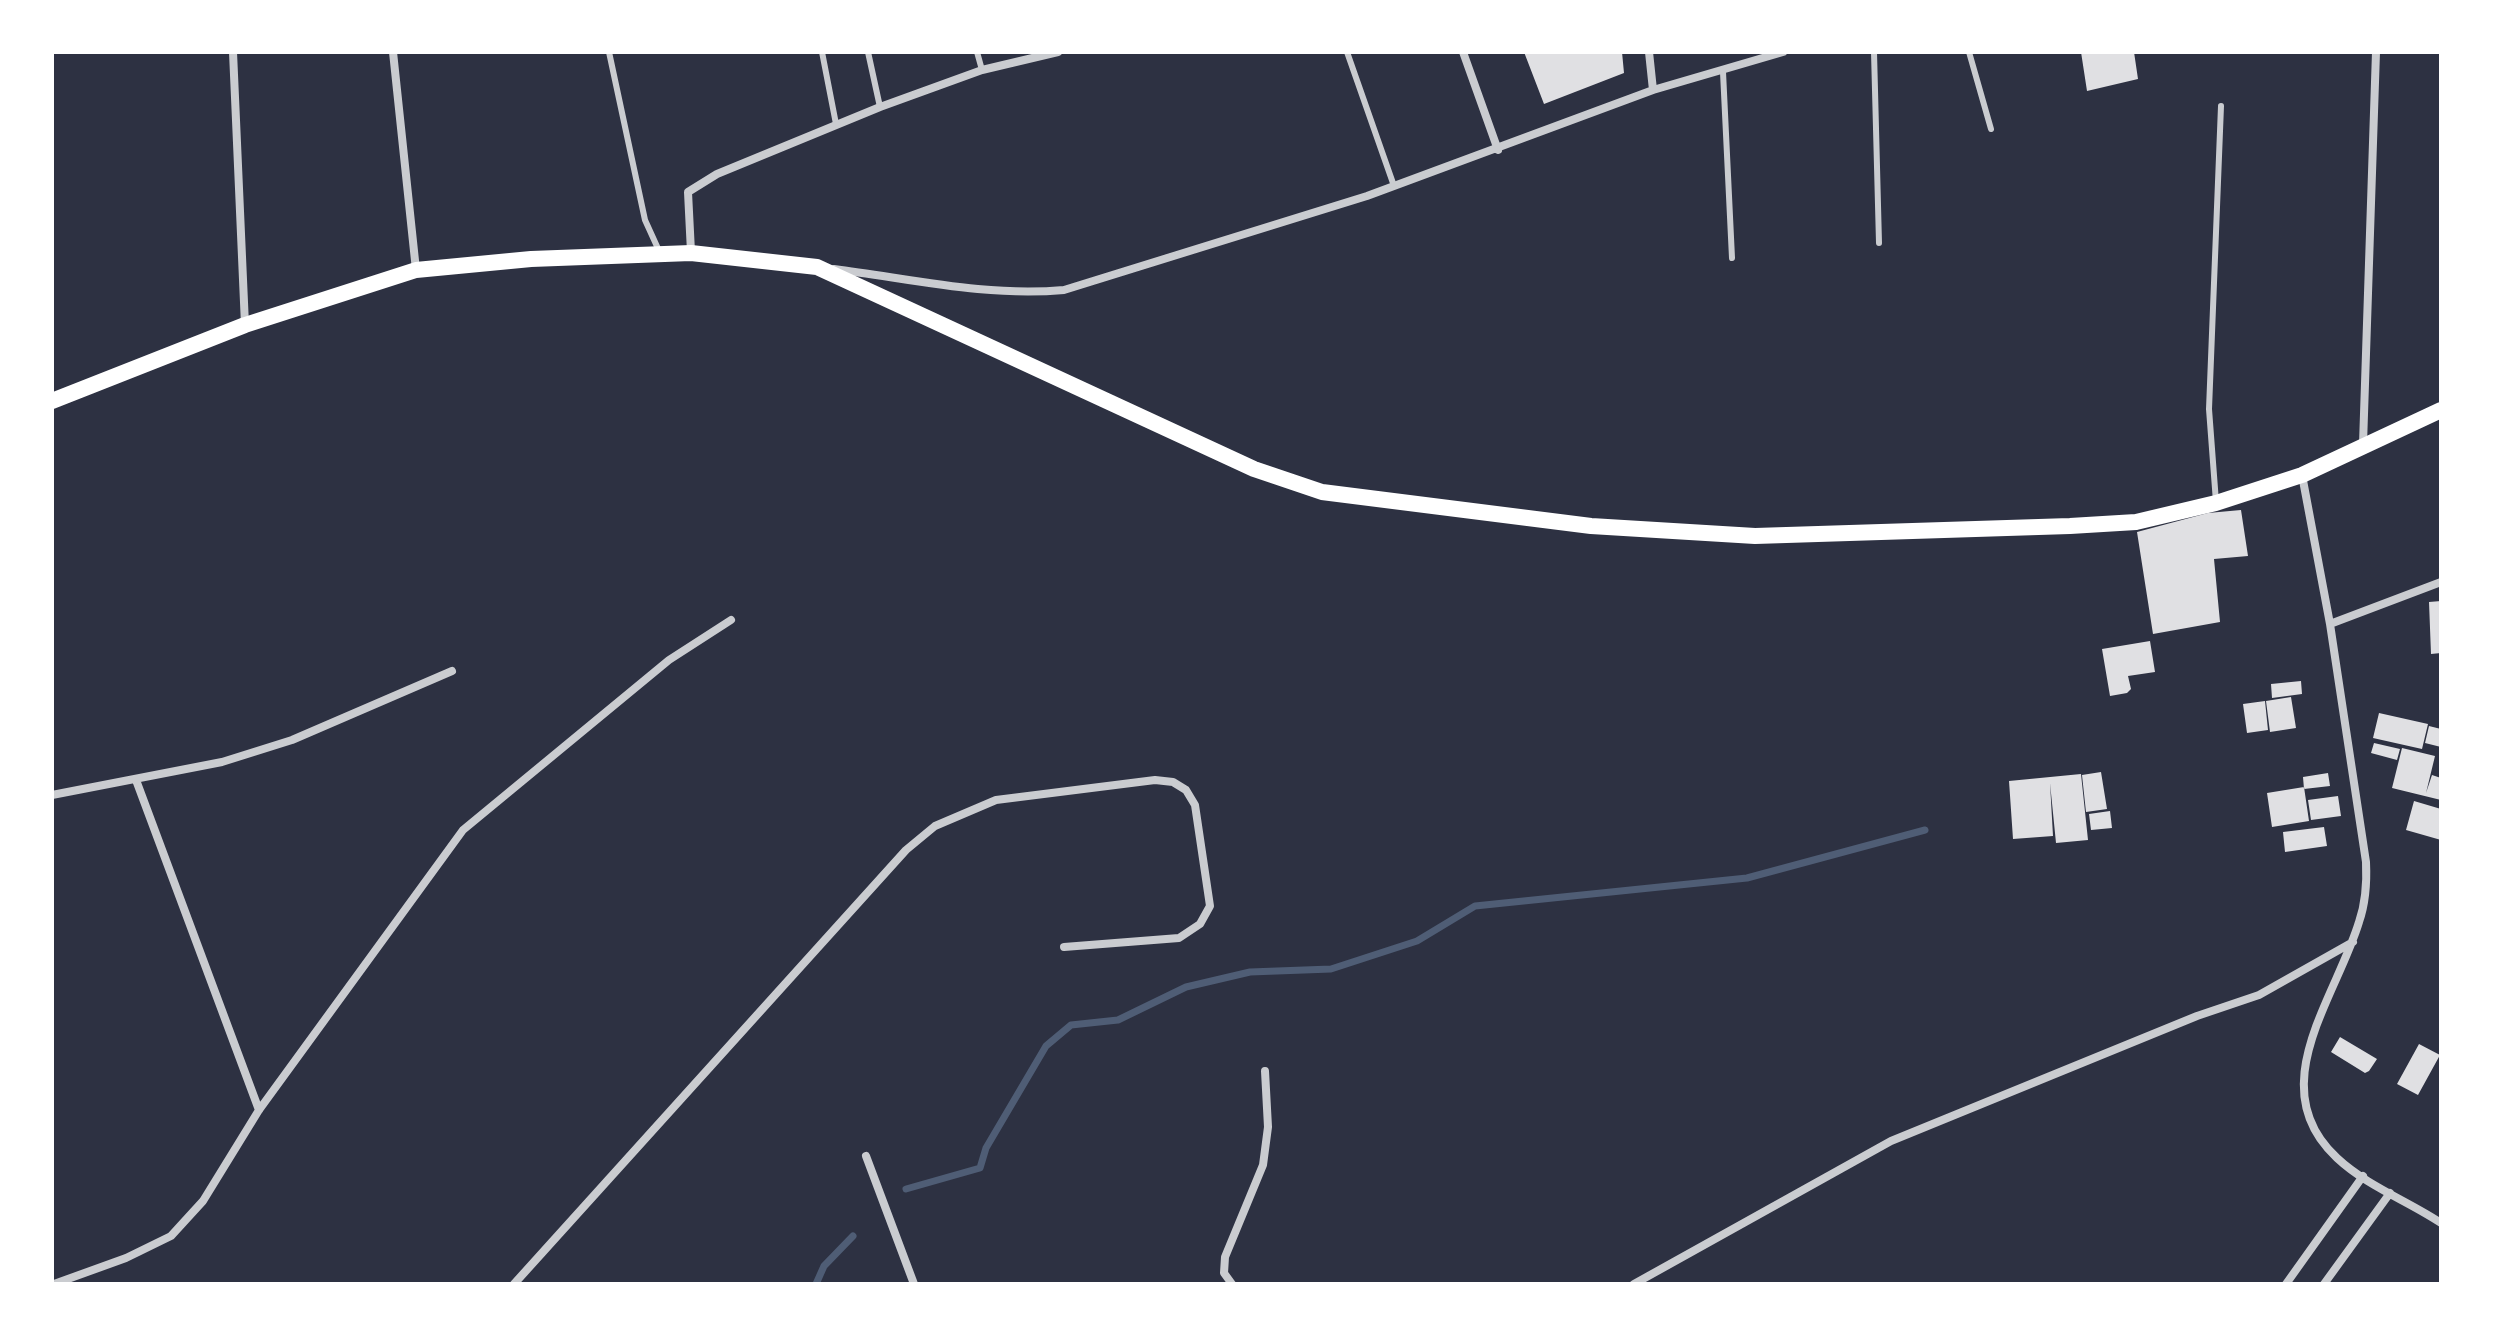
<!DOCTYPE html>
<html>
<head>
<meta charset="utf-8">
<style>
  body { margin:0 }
  #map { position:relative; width:2493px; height:1336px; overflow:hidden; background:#2d3142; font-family:"Fira Sans Condensed",sans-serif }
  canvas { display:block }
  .frame { position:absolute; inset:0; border:54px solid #fff; pointer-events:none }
</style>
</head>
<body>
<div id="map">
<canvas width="2493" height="1336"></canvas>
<div class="frame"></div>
</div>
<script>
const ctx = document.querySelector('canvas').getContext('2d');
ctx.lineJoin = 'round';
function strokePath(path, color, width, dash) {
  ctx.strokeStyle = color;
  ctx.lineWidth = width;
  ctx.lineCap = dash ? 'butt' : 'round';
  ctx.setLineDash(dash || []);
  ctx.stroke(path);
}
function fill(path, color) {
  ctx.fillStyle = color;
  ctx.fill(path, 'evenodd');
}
const stream = new Path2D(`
  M906,1189L980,1168L986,1148L1046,1046L1071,1025L1118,1020L1186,987L1250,972L1331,969L1417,941L1475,906L1747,878L1925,830
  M816,1284L824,1266L853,1236`);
const building = new Path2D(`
  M1524,52H1622L1624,73L1544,104Z
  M2081,52H2134L2138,79L2087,91Z
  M2241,510L2248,556L2214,559L2220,622L2153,634L2137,532L2208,513Z
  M2441,601V653L2431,654L2429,602Z
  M2150,641L2155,672L2128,676L2131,689L2127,693L2110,696L2102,649Z
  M2301,681L2302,694L2272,698L2271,684Z
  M2291,697L2296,728L2270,732L2266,701Z
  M2265,701L2268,730L2247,733L2243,704Z
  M2379,713L2428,724L2422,749L2373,738Z
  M2429,726L2441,729V747L2425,743Z
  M2374,743L2400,749L2397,760L2371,753Z
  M2402,748L2435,756L2426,793L2432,775L2441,778V800L2392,788Z
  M2101,772L2107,809L2086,812L2082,775Z
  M2328,773L2330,786L2304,789L2303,777Z
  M2081,774L2088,840L2056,843L2050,783L2053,836L2013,839L2009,781Z
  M2304,787L2309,821L2272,827L2267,793Z
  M2338,796L2341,816L2311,820L2308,800Z
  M2414,801L2441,809V840L2406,830Z
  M2110,811L2112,828L2091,830L2089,814Z
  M2324,827L2327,846L2285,852L2283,832Z
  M2340,1037L2377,1059L2369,1071L2365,1073L2331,1052Z
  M2419,1044L2440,1055L2418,1095L2397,1084Z`);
const service = new Path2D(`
  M609,52L645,220L660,253
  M822,52L836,124
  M868,52L880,107
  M977,52L982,70
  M1347,52L1394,186
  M1874,52L1879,243
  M1969,52L1991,129
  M1723,72L1732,258
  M2216,502L2209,409L2221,106`);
const minor = new Path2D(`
  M233,52L245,325
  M393,52L416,270
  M1463,52L1498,150
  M1649,52L1653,90
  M691,252L688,192L717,174L880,107L982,70L1058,52
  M834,269C912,279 986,297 1064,290L1367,196L1653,90L1783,52
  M2363,444L2376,52
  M2302,475L2330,624L2366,862C2367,883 2366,902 2359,922C2336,998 2261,1088 2337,1158C2367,1186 2408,1201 2441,1223
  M2330,624L2441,582
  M136,780L259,1110
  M52,795L222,762L292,740L452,671
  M866,1156L914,1284
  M54,1284L126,1258L171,1236L203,1201L259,1110L463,830L669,660L731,620
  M514,1284L906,850L935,826L996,800L1155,780L1173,782L1186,790L1195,805L1210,906L1200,924L1179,938L1064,947
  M1232,1284L1224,1273L1225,1257L1263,1165L1268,1127L1265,1071
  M1634,1284L1891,1141L2197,1016L2259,995L2353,942
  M2286,1284L2363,1176
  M2324,1284L2390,1193`);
const secondary = new Path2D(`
  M52,401L245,325L416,270L531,259L691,253L817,267L1254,469L1322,492L1591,526L1755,536L2070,526L2136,522L2216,503L2302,475L2441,410`);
strokePath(stream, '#4f5d75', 7);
fill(building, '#e0e0e3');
strokePath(service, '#caccd0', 6);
strokePath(minor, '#caccd0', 8);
strokePath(secondary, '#fff', 16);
</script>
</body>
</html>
